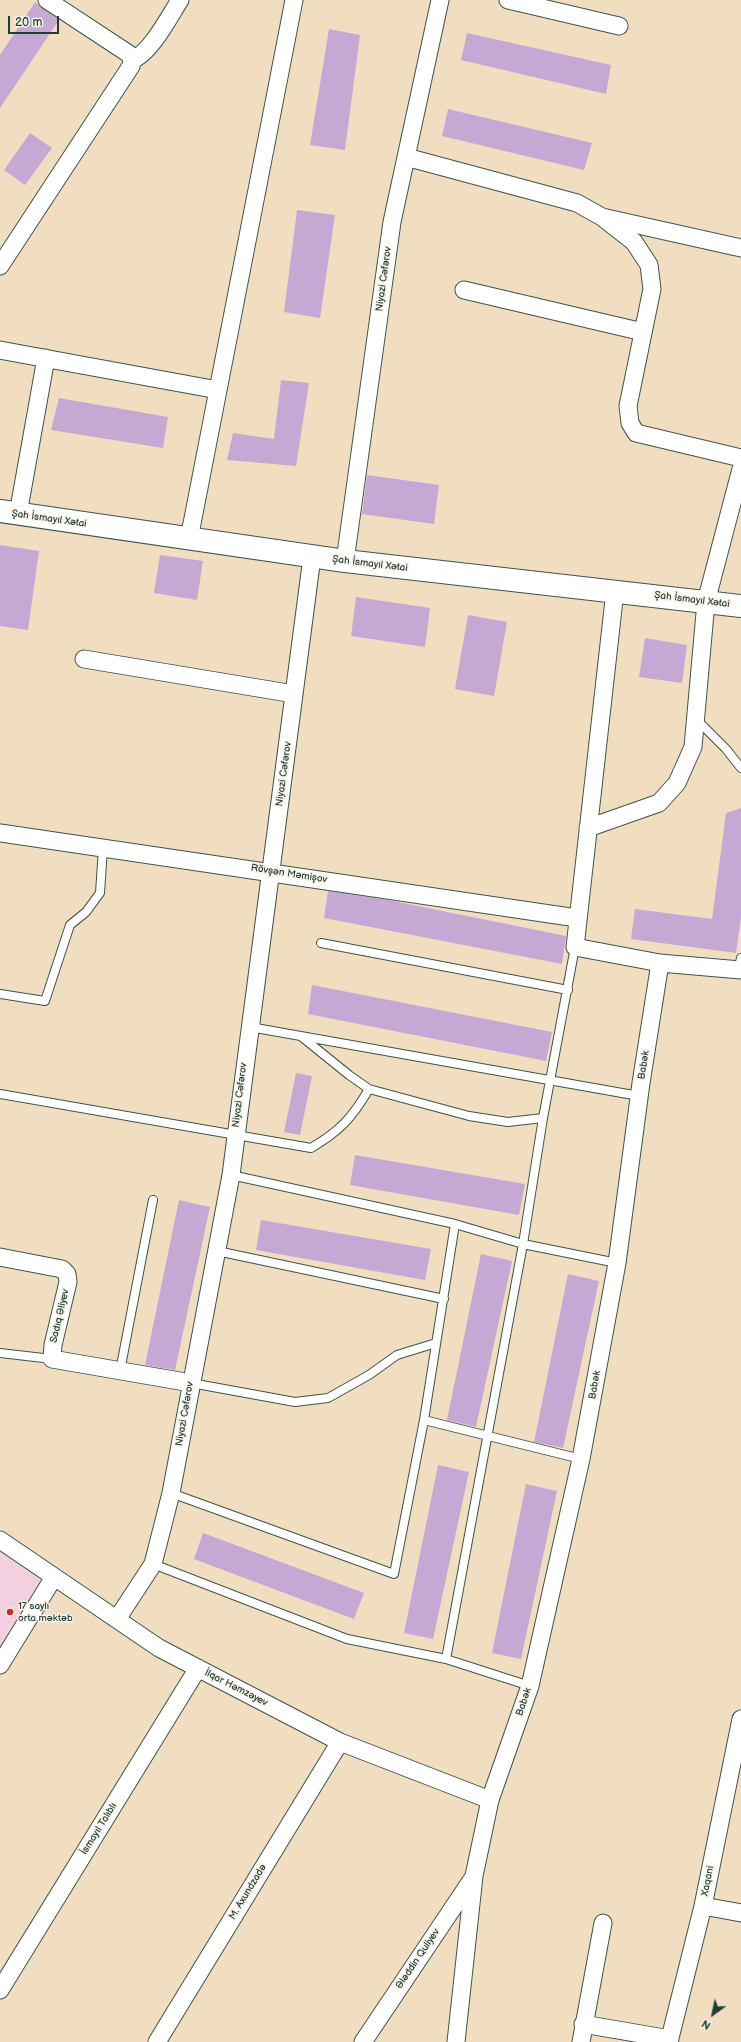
<!DOCTYPE html>
<html>
<head>
<meta charset="utf-8">
<style>
  body { margin:0 }
  #map { position:relative; width:741px; height:2042px; overflow:hidden; background:#f1dec0; font-family:"Balsamiq Sans",sans-serif }
  canvas { display:block }
  .north { position:absolute; left:693px; top:1994px; width:40px; height:40px; -webkit-text-stroke:3px #f7f3e8; paint-order:stroke; rotate:213deg; font-size:11px; font-weight:700; line-height:16px; text-align:center; color:#1f3d34 }
  .north::after { content:''; display:block; margin:auto; width:14px; height:18px; background:#1f3d34; clip-path:polygon(50% 0,100% 100%,50% 72%,0 100%) }
  .scale { position:absolute; left:8px; top:16px; width:51px; height:18px; box-sizing:border-box; border:2px solid #1f3d34; border-top:0; padding-left:5px; font-size:12px; line-height:14px; white-space:nowrap; color:#1f3d34; -webkit-text-stroke:3px #f7f3e8; paint-order:stroke }
</style>
</head>
<body>
<div id="map">
<canvas width="741" height="2042"></canvas>
<div class="north">N</div>
<div class="scale">20 m</div>
</div>
<script>
const ctx = document.querySelector('canvas').getContext('2d');
ctx.lineJoin = 'round';
function fill(path, color) {
  ctx.fillStyle = color;
  ctx.fill(path, 'evenodd');
}
function strokePath(path, color, width, dash) {
  ctx.strokeStyle = color;
  ctx.lineWidth = width;
  ctx.lineCap = dash ? 'butt' : 'round';
  ctx.setLineDash(dash || []);
  ctx.stroke(path);
}
function drawText(font, color, halo, rows, align = 'center') {
  ctx.font = font + ' "Balsamiq Sans",sans-serif';
  ctx.lineWidth = 3;
  ctx.setLineDash([]);
  ctx.textBaseline = 'middle';
  ctx.strokeStyle = halo;
  ctx.fillStyle = color;
  for (const [text, x, y, turn = 0] of rows) {
    ctx.save();
    ctx.translate(x, y);
    ctx.rotate((+turn || 0) * Math.PI / 180);
    ctx.textAlign = isNaN(turn) ? turn : align;
    if (halo) ctx.strokeText(text, 0, 0);
    ctx.fillText(text, 0, 0);
    ctx.restore();
  }
}
const built = new Path2D(`
  M0,1552L41,1580L0,1644Z`);
const building = new Path2D(`
  M35,2L59,20L0,108V55Z
  M329,29L360,35L345,150L310,145Z
  M467,33L611,65L606,94L461,60Z
  M448,109L592,143L584,170L442,136Z
  M30,133L52,148L25,185L4,170Z
  M297,210L335,215L320,318L284,312Z
  M281,380L309,383L296,466L227,460L233,433L274,439Z
  M59,398L168,417L163,448L51,430Z
  M367,475L439,485L434,524L362,514Z
  M0,545L39,551L28,630L0,626Z
  M160,555L203,561L197,600L154,593Z
  M356,597L430,608L425,647L351,636Z
  M468,615L507,622L494,696L455,689Z
  M645,638L687,645L682,683L639,677Z
  M741,808V917L736,953L631,939L635,909L712,919L726,813Z
  M328,891L388,900L566,936L562,964L324,918Z
  M312,985L552,1032L546,1061L308,1014Z
  M296,1073L312,1076L300,1135L284,1132Z
  M355,1155L525,1184L519,1215L350,1185Z
  M179,1200L210,1207L175,1370L145,1365Z
  M261,1220L431,1249L425,1280L256,1250Z
  M481,1254L512,1261L476,1427L447,1420Z
  M568,1274L599,1281L563,1448L534,1442Z
  M438,1465L469,1472L433,1639L404,1633Z
  M526,1484L557,1491L521,1659L492,1653Z
  M203,1533L364,1593L354,1619L194,1559Z`);
const service = new Path2D(`
  M696,719L726,749L741,768
  M321,943L568,990
  M738,971L741,958
  M0,994L45,1001L70,925L86,912L100,893L103,848
  M250,1027L639,1096
  M302,1037L349,1075L369,1089L469,1116L508,1122L543,1118
  M0,1094L311,1148C340,1131 352,1118 369,1089
  M231,1175L455,1224L523,1244L617,1263
  M217,1251L444,1299
  M0,1353L52,1359
  M120,1371L153,1200
  M191,1383L295,1402L328,1398L369,1375L397,1355L436,1343
  M424,1420L581,1459
  M171,1493L394,1574L424,1420L455,1224
  M153,1564L347,1639L446,1659L530,1686
  M446,1659L523,1244L543,1118L575,947`);
const minor = new Path2D(`
  M508,0L619,26
  M132,60C150,54 169,17 180,0
  M406,157L577,203L602,217L741,248
  M602,217L634,242L649,265L652,289L628,406L630,423L636,433L741,458
  M0,266L131,66L132,60L129,54L47,0
  M464,290L643,332
  M0,350L218,390
  M18,514L46,358
  M189,539L294,0
  M345,561L392,222L440,0
  M615,591L575,947L660,963L741,970
  M84,659L294,694
  M588,828L659,803L677,783L693,747L706,602L741,469
  M0,833L577,918
  M0,1257L62,1269L67,1274L68,1282L53,1345L52,1359L191,1383
  M0,1540L159,1648L340,1742L490,1800
  M117,1619L153,1564L171,1493L231,1175L312,557
  M0,1665L54,1577
  M703,1906L741,1913
  M0,1990L198,1668
  M583,2024L670,2039
  M157,2042L340,1742
  M363,2042L473,1878
  M456,2042L474,1876L490,1800L530,1686L581,1459L617,1263L641,1083L660,963
  M581,2042L603,1923
  M669,2042L703,1906L741,1719`);
const primary = new Path2D(`
  M0,511L345,561L741,606`);
const markers = [
  [10,1612,4,"#c8321e"]
];
const streetNames = [
  ["Niyazi Cəfərov",384,279,-82],
  ["Şah İsmayıl Xətai",49,519,8],
  ["Şah İsmayıl Xətai",370,564,7],
  ["Şah İsmayıl Xətai",692,600,7],
  ["Niyazi Cəfərov",284,774,-82],
  ["Rövşən Məmişov",289,874,9],
  ["Babək",644,1065,-81],
  ["Niyazi Cəfərov",240,1095,-83],
  ["Sadıq Əliyev",60,1316,-77],
  ["Babək",595,1385,-80],
  ["Niyazi Cəfərov",185,1414,-80],
  ["İlqar Həmzəyev",236,1688,27],
  ["Babək",524,1702,-71],
  ["İsmayıl Talıblı",99,1829,-58],
  ["Xaqani",708,1881,-79],
  ["M. Axundzadə",248,1892,-59],
  ["Ələddin Quliyev",418,1959,-56]
];
const poiNames = [
  ["17 saylı",18,1606],
  ["orta məktəb",18,1618]
];
fill(built, '#f3cfdf');
fill(building, '#c6a8d4');
strokePath(service, '#3e5549', 10);
strokePath(minor, '#3e5549', 19);
strokePath(primary, '#3e5549', 24);
strokePath(service, '#fff', 8);
strokePath(minor, '#fff', 17);
strokePath(primary, '#fff', 22);
for (const [x, y, r, color] of markers) {
  const dot = new Path2D();
  dot.arc(x, y, r, 0, 2 * Math.PI);
  ctx.fillStyle = color;
  ctx.fill(dot);
  strokePath(dot, '#f7f3e8', 1.5);
}
drawText('10px', '#1f3d34', '#f7f3e8', streetNames);
drawText('10px', '#1f3d34', '#f7f3e8', poiNames, 'left');
</script>
</body>
</html>
